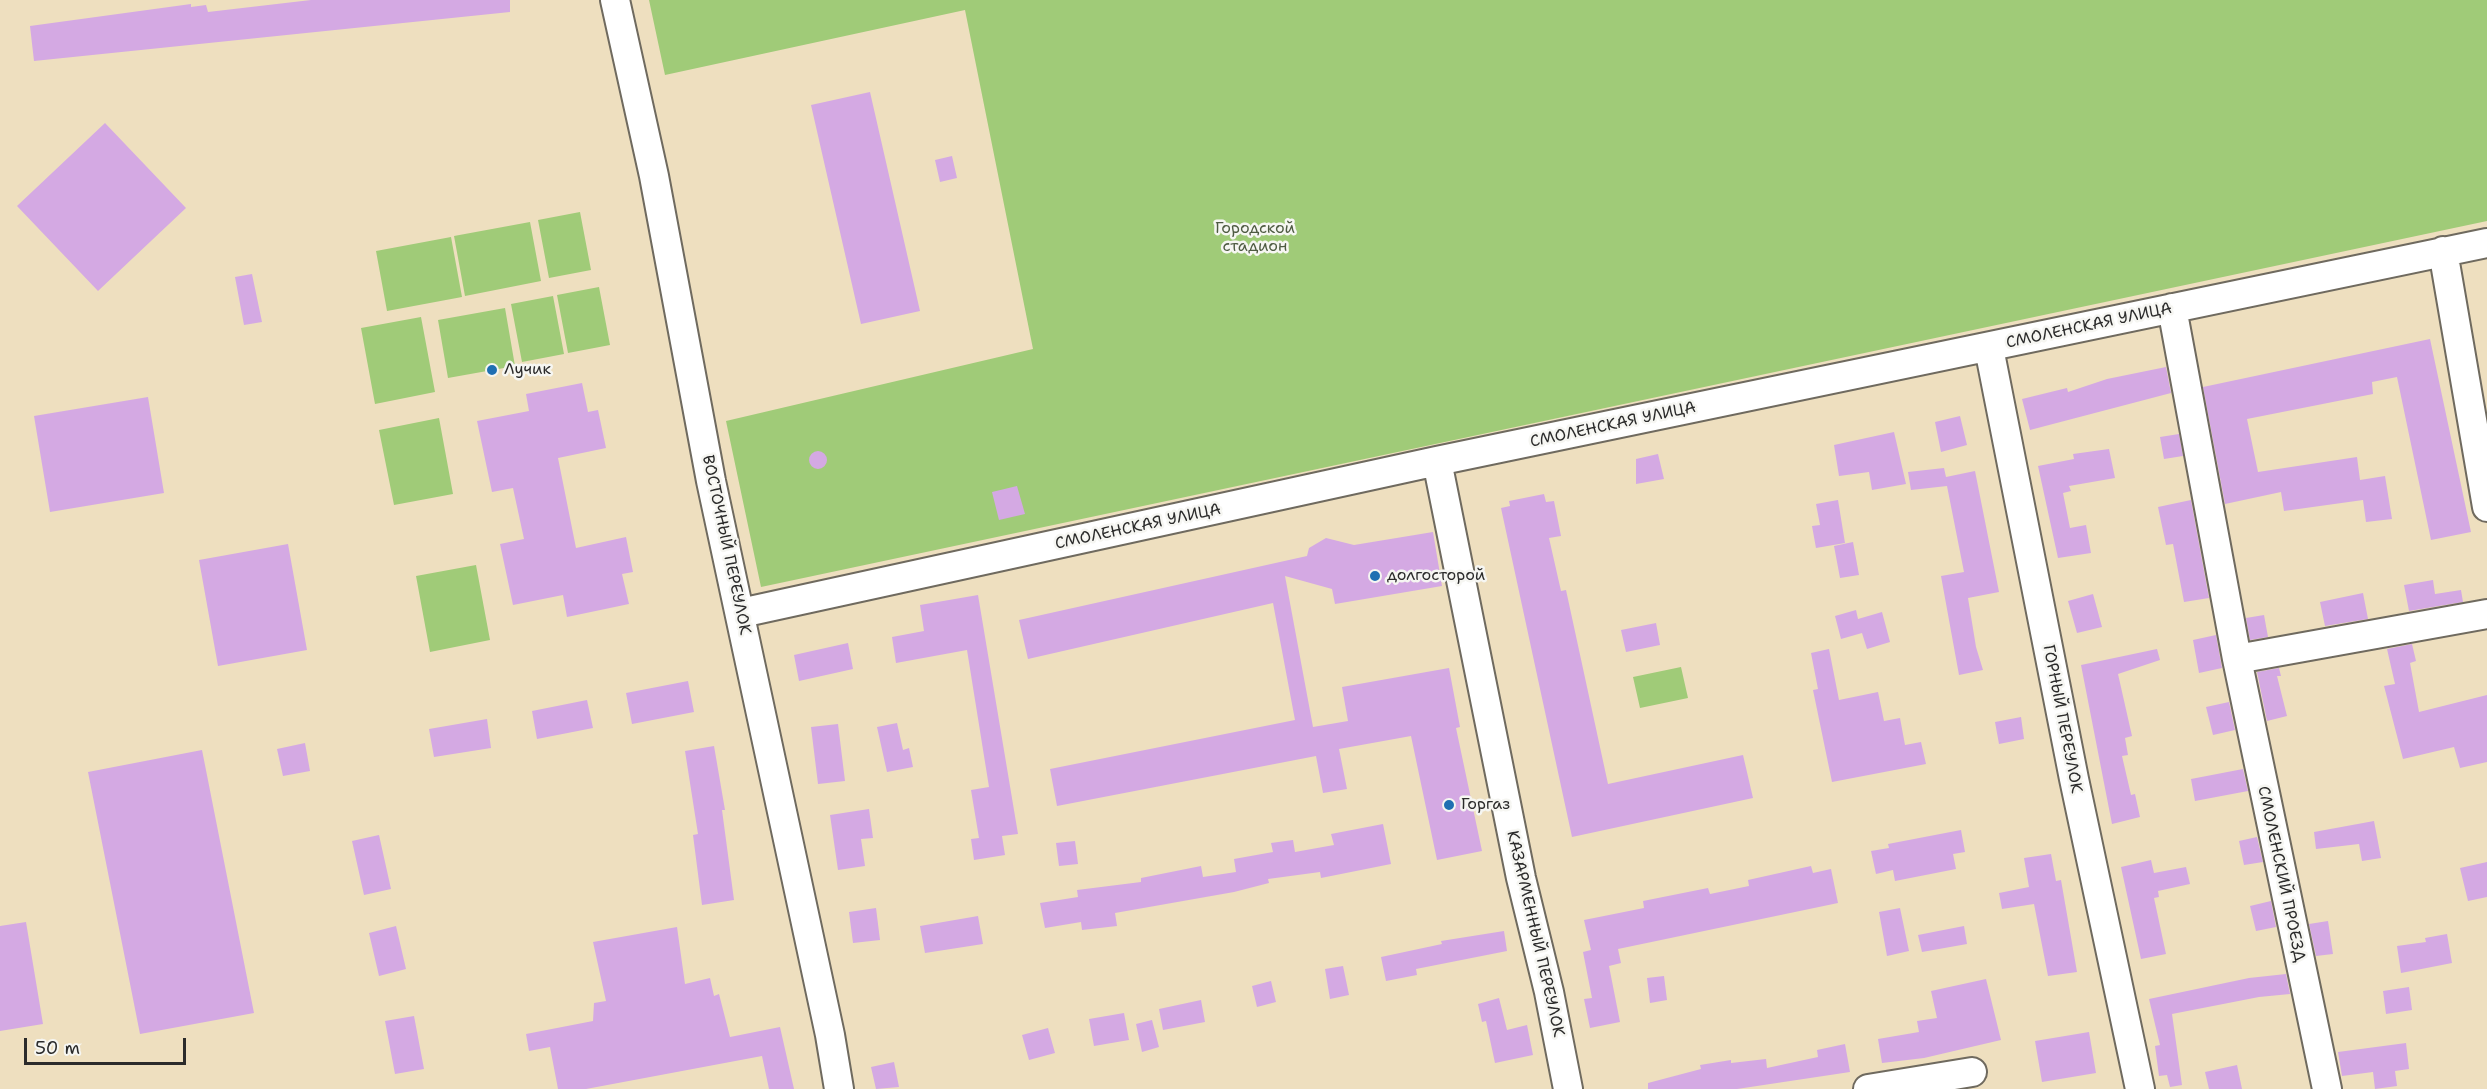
<!DOCTYPE html>
<html>
<head>
<meta charset="utf-8">
<style>
  body { margin:0 }
  #map { position:relative; width:2487px; height:1089px; overflow:hidden; background:#eedfbf; font-family:"Shantell Sans",sans-serif }
  canvas { display:block }
  .scale { position:absolute; left:24px; top:1038px; width:162px; height:27px; box-sizing:border-box; border:3px solid #2b2b2b; border-top:0; padding-left:8px; font-size:18px; line-height:21px; white-space:nowrap; color:#2b2b2b; -webkit-text-stroke:4px #f6f6f2; paint-order:stroke }
</style>
</head>
<body>
<div id="map">
<canvas width="2487" height="1089"></canvas>
<div class="scale">50 m</div>
</div>
<script>
const ctx = document.querySelector('canvas').getContext('2d');
ctx.lineJoin = 'round';
function fill(path, color) {
  ctx.fillStyle = color;
  ctx.fill(path, 'evenodd');
}
function strokePath(path, color, width, dash) {
  ctx.strokeStyle = color;
  ctx.lineWidth = width;
  ctx.lineCap = dash ? 'butt' : 'round';
  ctx.setLineDash(dash || []);
  ctx.stroke(path);
}
function drawText(font, color, halo, rows, align = 'center') {
  ctx.font = font + ' "Shantell Sans",sans-serif';
  ctx.lineWidth = 5;
  ctx.setLineDash([]);
  ctx.textBaseline = 'middle';
  ctx.strokeStyle = halo;
  ctx.fillStyle = color;
  for (const [text, x, y, turn = 0] of rows) {
    ctx.save();
    ctx.translate(x, y);
    ctx.rotate((+turn || 0) * Math.PI / 180);
    ctx.textAlign = isNaN(turn) ? turn : align;
    if (halo) ctx.strokeText(text, 0, 0);
    ctx.fillText(text, 0, 0);
    ctx.restore();
  }
}
const green = new Path2D(`
  M649,0H2487V221L761,587L726,421L1033,349L965,10L665,75Z
  M580,212L591,270L549,278L538,220Z
  M530,222L541,281L465,296L454,236Z
  M451,237L462,297L387,311L376,251Z
  M599,287L610,345L568,353L557,295Z
  M553,296L564,354L522,362L511,304Z
  M505,308L515,366L448,378L438,320Z
  M421,317L435,392L375,404L361,328Z
  M439,418L453,494L394,505L379,430Z
  M476,565L490,640L430,652L416,576Z
  M1681,667L1688,698L1640,708L1633,677Z`);
const building = new Path2D(`
  M311,0H510V12L34,61L30,26L191,4V7L206,5L208,12Z
  M870,92L920,311L861,324L811,105Z
  M105,123L186,208L98,291L17,206Z
  M952,156L957,178L940,182L935,160Z
  M252,274L262,322L244,325L235,277Z
  M2430,339L2471,532L2431,540L2397,377L2372,382L2373,394L2247,419L2258,472L2357,457L2360,480L2385,476L2392,519L2366,522L2363,500L2284,511L2281,492L2225,504L2203,387Z
  M2166,367L2171,393L2030,430L2022,399L2067,388L2068,392L2107,379Z
  M582,383L588,412L598,410L606,448L558,458L576,548L626,537L633,572L622,574L629,604L567,617L563,595L513,605L500,544L524,539L513,488L492,492L477,421L529,411L526,394Z
  M148,397L164,493L50,512L34,416Z
  M1960,416L1967,445L1941,452L1935,422Z
  M1894,432L1906,484L1872,490L1869,472L1839,476L1834,445Z
  M2179,434L2183,456L2164,459L2160,437Z
  M2109,449L2115,478L2069,486L2071,491L2063,493L2070,528L2086,525L2091,553L2058,558L2038,466L2074,459L2073,454Z
  M809 460a9 9 0 1 1 18 0a9 9 0 1 1-18 0Z
  M1658,454L1664,479L1636,484V459Z
  M1944,468L1946,477L1975,471L1999,592L1968,598L1976,647L1983,670L1959,675L1941,576L1964,572L1947,486L1911,490L1908,472Z
  M1017,486L1025,514L999,520L992,492Z
  M1544,494L1546,502L1554,501L1561,536L1549,538L1561,591L1566,590L1608,784L1743,755L1753,798L1572,837L1501,508L1510,506L1509,501Z
  M1838,500L1845,543L1816,548L1812,526L1820,525L1816,504Z
  M2191,500L2209,598L2184,602L2173,544L2166,545L2158,507Z
  M1433,532L1442,586L1335,604L1332,589L1285,576L1313,727L1348,721L1342,687L1449,668L1460,727L1456,728L1482,851L1437,860L1411,736L1339,749L1347,789L1323,793L1316,756L1057,806L1050,769L1295,720L1273,603L1028,659L1019,620L1307,556L1309,548L1326,538L1354,545Z
  M1853,542L1859,575L1840,578L1834,546Z
  M288,544L307,650L218,666L199,560Z
  M2433,580L2435,594L2461,590L2463,602L2409,611L2404,585Z
  M2363,593L2368,619L2325,626L2320,602Z
  M2093,594L2102,627L2077,633L2068,601Z
  M978,595L1018,834L1002,836L1005,855L974,860L971,839L979,838L971,790L989,787L967,650L896,663L892,637L924,631L920,605Z
  M1856,610L1858,619L1882,612L1890,642L1867,649L1862,633L1841,639L1835,616Z
  M2264,615L2268,637L2250,640L2246,618Z
  M1656,623L1660,645L1626,652L1621,630Z
  M2216,635L2222,668L2199,673L2193,640Z
  M848,643L853,669L799,681L794,655Z
  M2412,644L2416,661L2410,663L2419,712L2487,695V762L2460,768L2454,747L2403,759L2384,686L2395,684L2387,649Z
  M1829,649L1839,700L1878,692L1884,721L1900,718L1905,745L1921,742L1926,764L1832,782L1813,690L1818,689L1811,653Z
  M2157,649L2160,660L2118,674L2132,736L2125,738L2128,755L2122,756L2131,795L2135,794L2140,817L2112,824L2081,665Z
  M2279,668L2281,676H2277L2287,716L2267,721L2257,672Z
  M688,681L694,712L632,724L626,693Z
  M587,700L593,728L537,739L532,711Z
  M2229,702L2235,730L2213,735L2206,707Z
  M2021,717L2024,739L1999,744L1995,722Z
  M487,719L491,748L434,757L429,729Z
  M897,723L903,750L909,748L913,767L887,772L877,727Z
  M838,724L845,781L818,784L811,727Z
  M305,743L310,771L283,776L277,749Z
  M714,746L725,810H722L734,900L702,905L693,835L698,834L685,751Z
  M202,750L254,1013L140,1034L88,772Z
  M2243,769L2248,791L2195,801L2191,779Z
  M869,809L873,838L861,839L865,866L838,870L830,815Z
  M2374,821L2381,858L2362,861L2359,844L2316,849L2314,832Z
  M1383,824L1391,864L1321,878L1320,872L1268,879L1269,883L1234,892L1115,913L1117,926L1082,930L1081,922L1045,928L1040,903L1078,897L1077,890L1141,882V878L1201,866L1203,877L1236,872L1234,859L1273,852L1271,843L1293,840L1295,852L1334,845L1331,834Z
  M1961,830L1965,852L1953,854L1956,869L1895,881L1893,870L1876,874L1871,851L1889,848L1888,844Z
  M379,835L391,889L364,895L352,841Z
  M2257,837L2263,862L2244,865L2239,841Z
  M1075,841L1078,864L1059,866L1056,843Z
  M2051,854L2056,881L2061,880L2077,972L2048,976L2034,904L2002,909L1999,893L2029,887L2024,858Z
  M2151,860L2154,873L2186,867L2190,884L2158,891L2159,897L2154,898L2166,954L2141,959L2121,867Z
  M2487,862V897L2468,901L2460,868Z
  M1811,866L1813,873L1831,869L1838,903L1618,949L1621,963L1609,966L1620,1022L1590,1028L1584,999L1592,998L1583,952L1591,950L1584,920L1644,908L1643,901L1708,888L1710,894L1749,886L1748,880Z
  M2271,901L2276,927L2256,931L2250,906Z
  M876,908L880,940L853,943L849,912Z
  M1900,908L1909,951L1887,956L1879,912Z
  M978,916L983,944L925,953L920,926Z
  M2328,921L2333,954L2316,956L2309,924Z
  M26,922L43,1024L0,1031V926Z
  M396,926L406,969L379,976L369,933Z
  M1964,926L1967,944L1922,952L1918,935Z
  M677,927L685,984L710,978L714,996L719,994L730,1037L780,1027L794,1089H769L762,1056L586,1089H558L550,1047L529,1051L526,1034L593,1021L594,1003L606,1001L593,942Z
  M1504,931L1507,951L1416,969L1417,975L1386,981L1381,957L1442,944L1441,941Z
  M2447,934L2452,963L2401,973L2397,946L2426,942L2425,938Z
  M1343,966L1349,995L1330,999L1325,969Z
  M2286,974L2290,994L2259,997L2172,1014L2182,1085L2170,1087L2167,1075L2159,1076L2155,1046L2160,1045L2149,999L2249,978Z
  M1664,976L1667,1000L1650,1003L1647,978Z
  M1986,979L2001,1040L1924,1058L1882,1063L1878,1039L1919,1032L1917,1021L1937,1018L1931,991Z
  M1271,981L1276,1002L1257,1007L1252,986Z
  M2409,987L2412,1010L2386,1014L2383,991Z
  M1499,998L1507,1030L1527,1025L1533,1055L1495,1063L1486,1021L1482,1022L1478,1004Z
  M1201,1000L1205,1022L1163,1030L1159,1009Z
  M1124,1013L1129,1040L1094,1046L1089,1019Z
  M414,1016L424,1069L395,1074L385,1021Z
  M1152,1020L1159,1047L1142,1052L1136,1024Z
  M1048,1028L1055,1053L1029,1060L1022,1035Z
  M2089,1032L2096,1073L2042,1082L2035,1041Z
  M2406,1043L2409,1069L2395,1071L2397,1086L2375,1089L2373,1072L2342,1076L2338,1052Z
  M1845,1044L1850,1072L1737,1089H1648V1083L1701,1069L1700,1065L1731,1060V1063L1766,1059L1767,1068L1818,1057L1817,1050Z
  M894,1062L899,1087L876,1089L871,1067Z
  M2237,1065L2242,1089H2209L2205,1072Z`);
const minor = new Path2D(`
  M615,0L654,176L711,481L830,1035L839,1089
  M2443,251L2487,507
  M2172,308L2237,659L2327,1089
  M1989,348L2074,779L2140,1089
  M1437,461L1521,878L1549,992L1568,1089
  M741,613L1437,461L2487,243
  M2237,659L2487,614
  M1868,1089L1972,1072`);
const markers = [
  [492,370,6,"#1f6fb2"],
  [1375,576,6,"#1f6fb2"],
  [1449,805,6,"#1f6fb2"]
];
const parkNames = [
  ["Городской",1255,229],
  ["стадион",1255,247]
];
const streetNames = [
  ["СМОЛЕНСКАЯ УЛИЦА",2089,326,-12],
  ["СМОЛЕНСКАЯ УЛИЦА",1613,425,-12],
  ["СМОЛЕНСКАЯ УЛИЦА",1138,527,-12],
  ["ВОСТОЧНЫЙ ПЕРЕУЛОК",726,545,78],
  ["ГОРНЫЙ ПЕРЕУЛОК",2062,719,79],
  ["СМОЛЕНСКИЙ ПРОЕЗД",2281,874,78],
  ["КАЗАРМЕННЫЙ ПЕРЕУЛОК",1535,934,77]
];
const poiNames = [
  ["Лучик",504,370],
  ["долгосторой",1387,576],
  ["Горгаз",1461,805]
];
fill(green, '#a0cb78');
fill(building, '#d4a9e3');
strokePath(minor, '#6f6a5f', 32);
strokePath(minor, '#fff', 28);
for (const [x, y, r, color] of markers) {
  const dot = new Path2D();
  dot.arc(x, y, r, 0, 2 * Math.PI);
  ctx.fillStyle = color;
  ctx.fill(dot);
  strokePath(dot, '#f6f6f2', 2);
}
drawText('16px', '#4e5b42', '#f6f6f2', parkNames);
drawText('16px', '#2b2b2b', '#f6f6f2', streetNames);
drawText('16px', '#2b2b2b', '#f6f6f2', poiNames, 'left');
</script>
</body>
</html>
